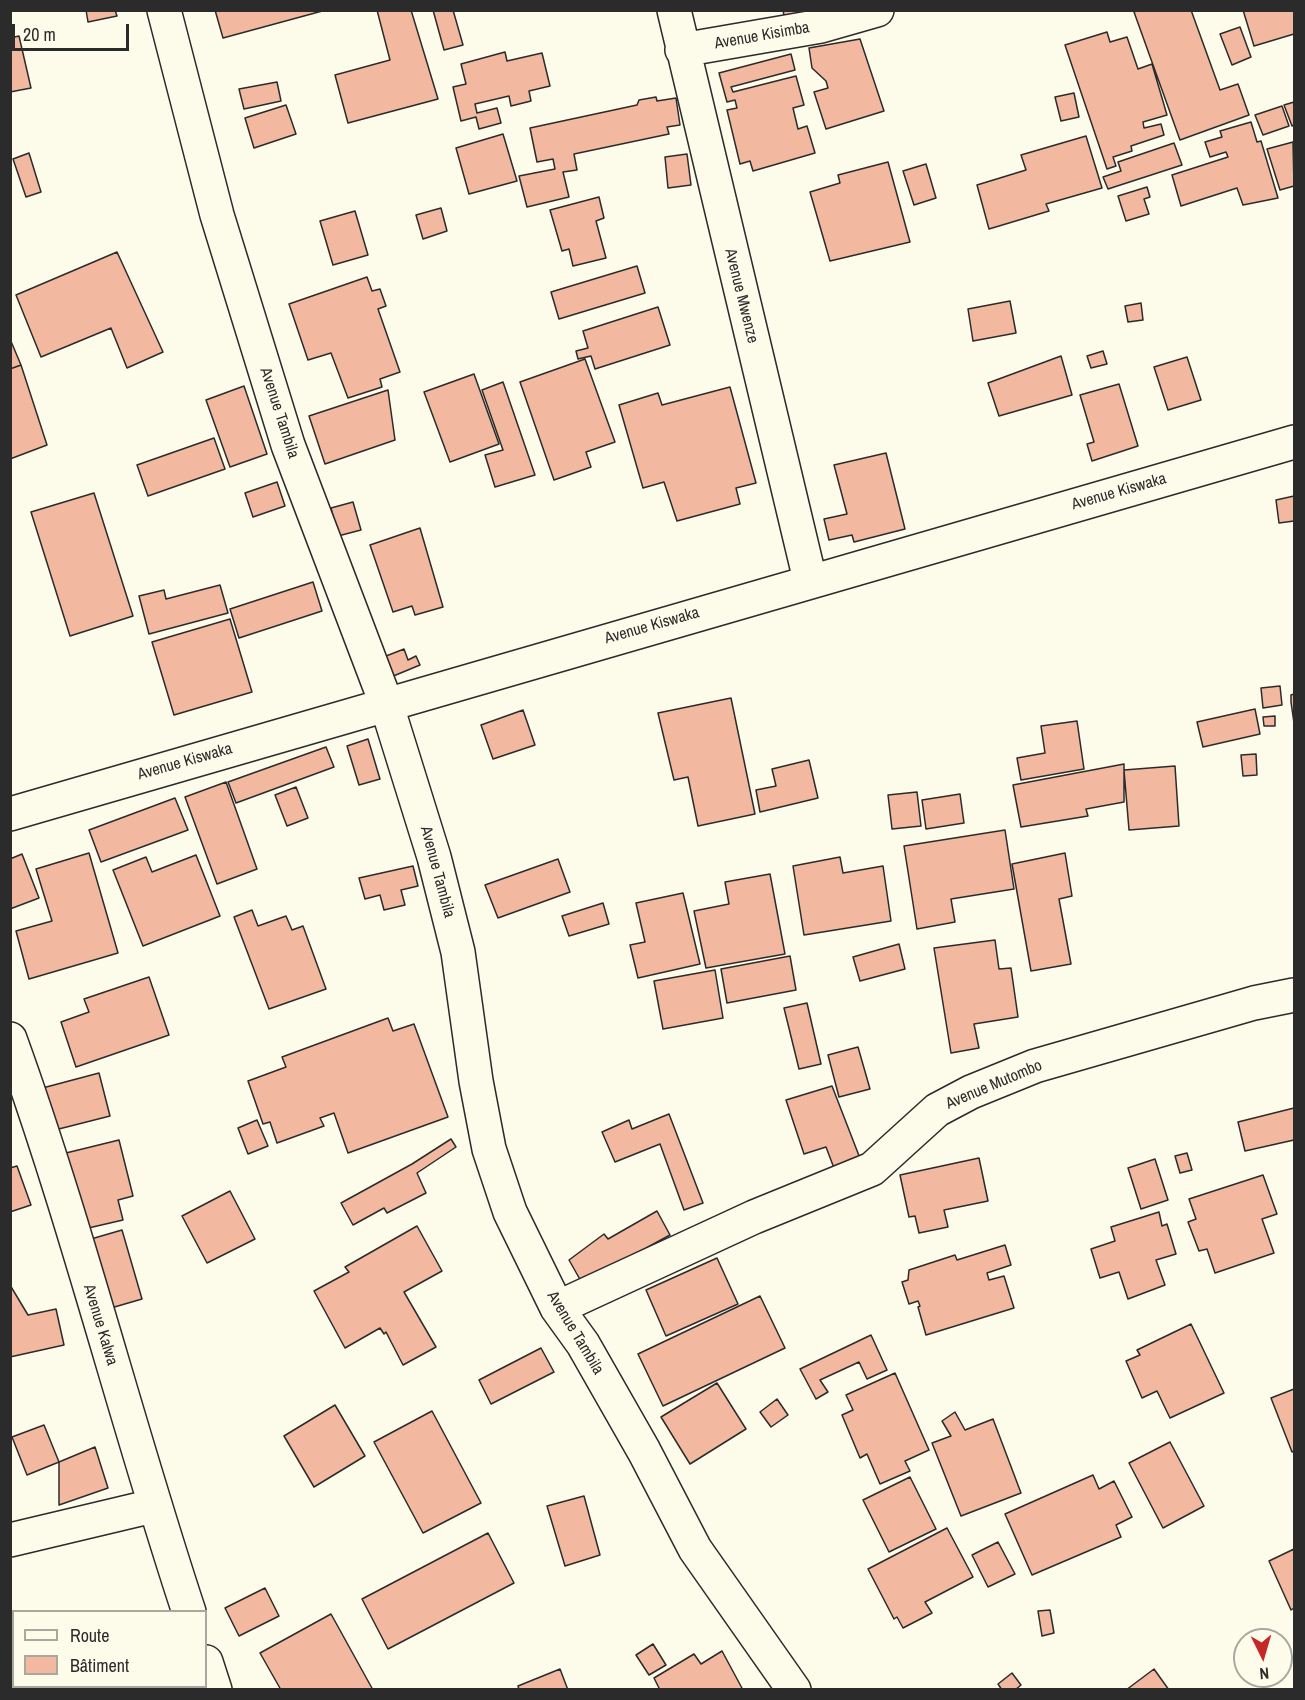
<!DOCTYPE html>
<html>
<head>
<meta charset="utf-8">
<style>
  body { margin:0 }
  #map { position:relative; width:1305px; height:1700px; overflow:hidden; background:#fdfbea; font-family:"Archivo Narrow",sans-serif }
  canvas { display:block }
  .frame { position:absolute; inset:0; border:12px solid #2b2b2b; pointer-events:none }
  .legend { position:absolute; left:12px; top:1610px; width:195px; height:78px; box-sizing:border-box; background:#fdfbea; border:2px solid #a9a89e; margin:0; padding:8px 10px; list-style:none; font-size:18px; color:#2b2b2b }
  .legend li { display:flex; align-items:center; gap:12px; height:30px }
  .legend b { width:30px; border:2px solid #a9a89e }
  .north { position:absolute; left:1233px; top:1628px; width:60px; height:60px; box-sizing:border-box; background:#fdfbea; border:2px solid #a9a89e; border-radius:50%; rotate:175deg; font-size:16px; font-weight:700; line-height:24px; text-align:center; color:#2b2b2b }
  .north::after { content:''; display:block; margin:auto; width:21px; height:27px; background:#c62828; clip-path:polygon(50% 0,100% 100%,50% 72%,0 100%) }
  .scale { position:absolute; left:12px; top:24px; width:117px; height:27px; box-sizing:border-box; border:3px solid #2b2b2b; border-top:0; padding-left:8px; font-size:18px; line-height:21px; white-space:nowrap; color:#2b2b2b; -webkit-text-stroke:4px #fdfbea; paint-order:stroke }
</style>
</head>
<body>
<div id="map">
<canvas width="1305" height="1700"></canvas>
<div class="frame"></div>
<ul class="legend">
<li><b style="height:8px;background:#fdfbea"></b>Route</li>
<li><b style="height:16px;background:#f2b8a0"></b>Bâtiment</li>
</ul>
<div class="north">N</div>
<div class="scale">20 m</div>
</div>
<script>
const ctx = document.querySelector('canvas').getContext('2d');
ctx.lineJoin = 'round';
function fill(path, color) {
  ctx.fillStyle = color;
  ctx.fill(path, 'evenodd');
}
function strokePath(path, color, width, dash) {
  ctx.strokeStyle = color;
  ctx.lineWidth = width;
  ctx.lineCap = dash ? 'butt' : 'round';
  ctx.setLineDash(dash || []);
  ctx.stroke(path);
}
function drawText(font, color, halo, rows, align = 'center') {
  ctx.font = font + ' "Archivo Narrow",sans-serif';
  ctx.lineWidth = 4.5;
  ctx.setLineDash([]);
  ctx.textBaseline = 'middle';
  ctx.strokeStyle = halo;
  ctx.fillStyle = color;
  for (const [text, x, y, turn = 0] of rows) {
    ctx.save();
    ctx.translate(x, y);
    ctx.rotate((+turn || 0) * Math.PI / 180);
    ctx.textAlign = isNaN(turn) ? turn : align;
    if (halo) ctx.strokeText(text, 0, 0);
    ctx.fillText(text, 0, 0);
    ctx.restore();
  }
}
const building = new Path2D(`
  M86,10H115L117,16L88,22Z
  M215,10H326L223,38Z
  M377,10H411L438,99L348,123L335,75L390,60Z
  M433,10H453L463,45L444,50Z
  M783,10H835L785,21Z
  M1139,10H1191L1220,90L1238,84L1249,115L1180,140L1134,12Z
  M1243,10H1294V34L1254,46Z
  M1240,27L1251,57L1232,65L1220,34Z
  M1107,32L1110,42L1127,37L1138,69L1152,64L1167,115L1143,122L1144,128L1161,124L1164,135L1131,146L1132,151L1113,157L1116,166L1107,169L1065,45Z
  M19,36L31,88L10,92V38Z
  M860,39L884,111L826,129L814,92L828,88L826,81L812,68L809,48Z
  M505,52L507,61L542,53L550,86L529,91L531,101L511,106L509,96L475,104L477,113L497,108L501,123L479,129L476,117L461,121L453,87L466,84L461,64Z
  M791,54L795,70L731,87L733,92L796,76L804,105L793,108L798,129L807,126L815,153L753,171L750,161L740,164L727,110L737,108L735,100L727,102L719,73Z
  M277,82L281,101L244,109L239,89Z
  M1074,93L1079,117L1061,121L1055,97Z
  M656,97L657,101L676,98L680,125L667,127L669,134L574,154L577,170L563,172L569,197L527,207L519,176L555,169L553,159L537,162L530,128L637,105L639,100Z
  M1294,102V125L1292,126L1284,105Z
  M286,105L296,134L254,148L245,118Z
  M1282,106L1289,126L1263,135L1255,115Z
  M1251,122L1257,142L1261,141L1278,198L1243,205L1237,188L1181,206L1172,175L1228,157L1226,152L1210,157L1205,142L1222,137L1220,131Z
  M503,134L517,181L469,194L456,148Z
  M1086,136L1102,188L1046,204L1049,211L989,229L977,185L1026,170L1021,155Z
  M1293,142L1294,186L1280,190L1267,149Z
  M1174,143L1182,165L1108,189L1103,177L1121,171L1118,162Z
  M29,153L41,192L26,197L13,159Z
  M687,154L691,185L668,188L665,157Z
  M888,162L910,242L830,261L810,192L840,183L838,175Z
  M926,164L936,198L914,205L903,171Z
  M1147,187L1150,197L1144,199L1149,214L1126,221L1118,196Z
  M599,197L604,218L596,221L606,258L573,266L569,249L562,251L550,210Z
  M441,208L447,231L423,239L416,215Z
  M355,211L368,255L333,265L320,221Z
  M117,252L163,352L127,368L111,328L41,357L16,295Z
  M637,266L645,293L559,319L551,292Z
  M367,277L372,291L380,289L386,306L378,309L400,372L380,379L382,387L348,398L331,353L308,360L289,304Z
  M1010,301L1016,333L973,341L968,309Z
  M1141,303L1143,320L1128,322L1125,306Z
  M658,307L670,345L595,369L591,356L578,359L576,351L588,348L583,331Z
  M10,339L21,365L10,369Z
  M1103,351L1107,364L1091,368L1087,356Z
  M1061,356L1072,395L999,416L988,383Z
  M1187,357L1201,400L1168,410L1154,367Z
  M585,359L615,442L586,452L591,467L554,480L520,382Z
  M21,365L47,445L10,459V369Z
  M474,374L499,444L450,462L424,392Z
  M503,382L535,475L495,487L485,455L503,450L482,390Z
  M1119,384L1138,446L1092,461L1087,444L1094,442L1080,395Z
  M244,386L267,454L230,467L206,400Z
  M730,387L756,483L736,488L740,504L677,521L664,482L643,488L619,405L658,393L662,405Z
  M388,390L395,440L325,464L309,416Z
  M214,438L225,469L148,496L137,465Z
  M886,453L905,529L854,542L852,535L829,540L824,519L847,514L834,465Z
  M277,482L285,506L253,517L245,493Z
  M94,493L133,616L70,636L31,512Z
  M1294,496V521L1279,523L1276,500Z
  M353,502L361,530L338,536L331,508Z
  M420,528L443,607L415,615L412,606L393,612L370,545Z
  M313,582L322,611L239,638L230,609Z
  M220,585L228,613L149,634L139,596L164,590L166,599Z
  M230,619L252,692L174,715L152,642Z
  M404,649L408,660L416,656L420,665L391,677L381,658Z
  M1280,686L1282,705L1263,708L1261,688Z
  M1294,694V723L1291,702V695Z
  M731,698L755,814L698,826L688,777L674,780L658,713Z
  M1255,709L1260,734L1203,747L1197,722Z
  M523,710L535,745L493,759L481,725Z
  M1275,716V726H1264L1263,717Z
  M1077,721L1084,769L1021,780L1017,758L1045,753L1041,726Z
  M368,739L380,779L359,785L347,746Z
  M326,747L334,767L236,803L228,782Z
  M1256,754L1257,775L1243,776L1241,755Z
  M809,760L818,798L760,812L756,790L776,786L772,769Z
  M1124,764V802L1086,809L1088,816L1021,827L1013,785Z
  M1175,766L1179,826L1129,830L1124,770Z
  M226,782L257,869L217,884L185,797Z
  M296,787L308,818L287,826L275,795Z
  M917,792L921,826L892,829L888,795Z
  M960,794L964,823L926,829L922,800Z
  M175,798L188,830L101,862L89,830Z
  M1005,830L1014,889L951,899L955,922L917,929L904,846Z
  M89,853L118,953L29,979L16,931L52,921L36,869Z
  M1065,853L1072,896L1059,899L1071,964L1031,971L1012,864Z
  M22,854L39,898L10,909V859Z
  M196,855L220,916L143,946L113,870L146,857L152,872Z
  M840,857L843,873L883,866L891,921L804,935L793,866Z
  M558,859L570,892L498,918L485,885Z
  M413,866L418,886L401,890L405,905L384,910L380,895L365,899L359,878Z
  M770,874L785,954L706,968L694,911L729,904L725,882Z
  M683,893L700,964L638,978L630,945L645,942L636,903Z
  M603,903L609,924L569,936L562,916Z
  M252,910L258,926L286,916L292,930L303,926L326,989L269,1009L234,917Z
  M995,940L999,969L1011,968L1018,1017L974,1024L979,1048L951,1053L934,948Z
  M899,944L905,969L860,981L853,957Z
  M790,956L796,990L727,1003L721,969Z
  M715,970L723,1018L663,1029L654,981Z
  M149,977L169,1035L76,1067L61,1022L89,1012L84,999Z
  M807,1003L821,1064L799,1069L784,1008Z
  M388,1018L393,1031L414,1024L448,1117L348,1153L334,1113L320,1118L324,1126L277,1143L270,1122L263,1124L248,1081L286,1067L282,1057Z
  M858,1047L870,1089L839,1097L828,1055Z
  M99,1073L110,1116L47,1132L35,1090Z
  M832,1086L863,1166L837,1176L826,1147L804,1154L786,1100Z
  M1294,1108V1140L1245,1151L1238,1122Z
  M669,1114L703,1203L684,1210L660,1144L615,1162L602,1132L629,1120L632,1129Z
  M257,1120L268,1146L248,1154L238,1128Z
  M451,1139L456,1147L417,1173L426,1193L387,1213L384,1208L353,1225L341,1203L412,1164Z
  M119,1140L133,1196L118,1200L123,1220L84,1229L66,1153Z
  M1187,1153L1192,1170L1180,1173L1175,1156Z
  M979,1158L988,1201L944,1210L948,1227L919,1233L915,1216L909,1217L900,1175Z
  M1155,1159L1168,1200L1141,1209L1128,1168Z
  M17,1166L31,1205L10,1212V1168Z
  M1263,1175L1277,1214L1262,1219L1274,1253L1215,1273L1207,1249L1199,1251L1188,1222L1196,1219L1189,1199Z
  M230,1191L255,1239L207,1263L182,1216Z
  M657,1211L670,1235L582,1283L569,1260L604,1234L608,1239Z
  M1159,1212L1162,1226L1167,1224L1176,1254L1156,1260L1165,1285L1128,1299L1119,1272L1100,1278L1091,1249L1115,1241L1111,1227Z
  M417,1226L442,1271L404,1292L436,1347L403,1365L386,1332L384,1334L380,1328L345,1348L314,1291L349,1272L345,1267Z
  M122,1230L142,1299L111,1308L91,1239Z
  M1005,1245L1011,1265L987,1273L989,1280L1004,1276L1014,1308L926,1335L918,1307L920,1306L918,1301L909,1304L902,1282L908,1280L909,1270L955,1255L957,1260Z
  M717,1258L738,1304L666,1336L646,1290Z
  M10,1285L28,1315L56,1309L64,1345L10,1357Z
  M760,1296L785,1348L663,1406L638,1354Z
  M1191,1324L1224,1393L1170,1418L1157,1391L1142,1398L1126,1361L1140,1355L1137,1350Z
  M871,1335L887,1370L867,1379L859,1362L820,1380L828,1392L816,1399L800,1369Z
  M541,1348L554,1372L491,1404L479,1380Z
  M895,1373L929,1450L905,1461L910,1471L880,1484L867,1454L860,1458L842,1415L853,1410L846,1395Z
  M717,1383L746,1429L690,1464L661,1417Z
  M1294,1389V1451L1292,1452L1271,1398Z
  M777,1399L788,1415L771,1427L760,1412Z
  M335,1405L365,1456L314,1487L284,1436Z
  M432,1411L481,1503L423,1533L374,1442Z
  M955,1412L965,1430L993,1419L1021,1493L961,1516L932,1443L951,1436L942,1421Z
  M44,1425L59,1462L27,1475L12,1437Z
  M1170,1442L1204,1506L1163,1528L1129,1463Z
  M95,1447L108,1488L59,1505V1462Z
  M1093,1475L1099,1489L1114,1481L1132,1517L1116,1525L1121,1537L1032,1575L1005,1514Z
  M910,1477L936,1529L889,1552L863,1500Z
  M584,1496L600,1555L565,1566L547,1506Z
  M947,1528L973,1577L925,1602L932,1613L903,1628L897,1617L894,1619L868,1569Z
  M488,1533L514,1583L388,1649L362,1599Z
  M998,1542L1015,1574L988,1587L972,1555Z
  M1294,1549V1608L1291,1610L1269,1561Z
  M265,1588L279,1616L239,1636L225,1608Z
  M1050,1610L1054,1633L1042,1636L1038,1611Z
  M331,1614L373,1690H281L260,1653Z
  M653,1644L666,1665L649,1675L636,1655Z
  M722,1651L743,1690H660L654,1678L694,1654L701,1664Z
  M560,1669L568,1690H519L518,1686Z
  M1154,1669L1169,1690H1126Z
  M1012,1673L1021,1685L1015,1690H1002L998,1684Z
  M80,1686V1690H57L74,1686Z
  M134,1686H157L158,1690H123Z`);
const minor = new Path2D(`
  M164,10L217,215L288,445L386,703L434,857L458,952L476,1081L489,1149L510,1212L557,1308L583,1344L644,1451L695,1549L794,1690
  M674,10L810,580
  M682,50L821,26L877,10
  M10,814L1294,442
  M10,1039C78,1227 126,1422 189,1612
  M557,1308L754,1217L872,1169L937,1110L971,1092L1035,1066L1254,1003L1294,995
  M10,1540L153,1506
  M206,1662L215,1690`);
const streetNames = [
  ["Avenue Kisimba",762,36,-10],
  ["Avenue Mwenze",741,296,76],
  ["Avenue Tambila",279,413,72],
  ["Avenue Kiswaka",1119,492,-16],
  ["Avenue Kiswaka",652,626,-16],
  ["Avenue Kiswaka",185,762,-16],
  ["Avenue Tambila",437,872,75],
  ["Avenue Mutombo",994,1085,-23],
  ["Avenue Kalwa",100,1325,73],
  ["Avenue Tambila",575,1333,59]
];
fill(building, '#f2b8a0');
strokePath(building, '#2b2b2b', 1.5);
strokePath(minor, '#2b2b2b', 36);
strokePath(minor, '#fdfbea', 33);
drawText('16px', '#2b2b2b', '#fdfbea', streetNames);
</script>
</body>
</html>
